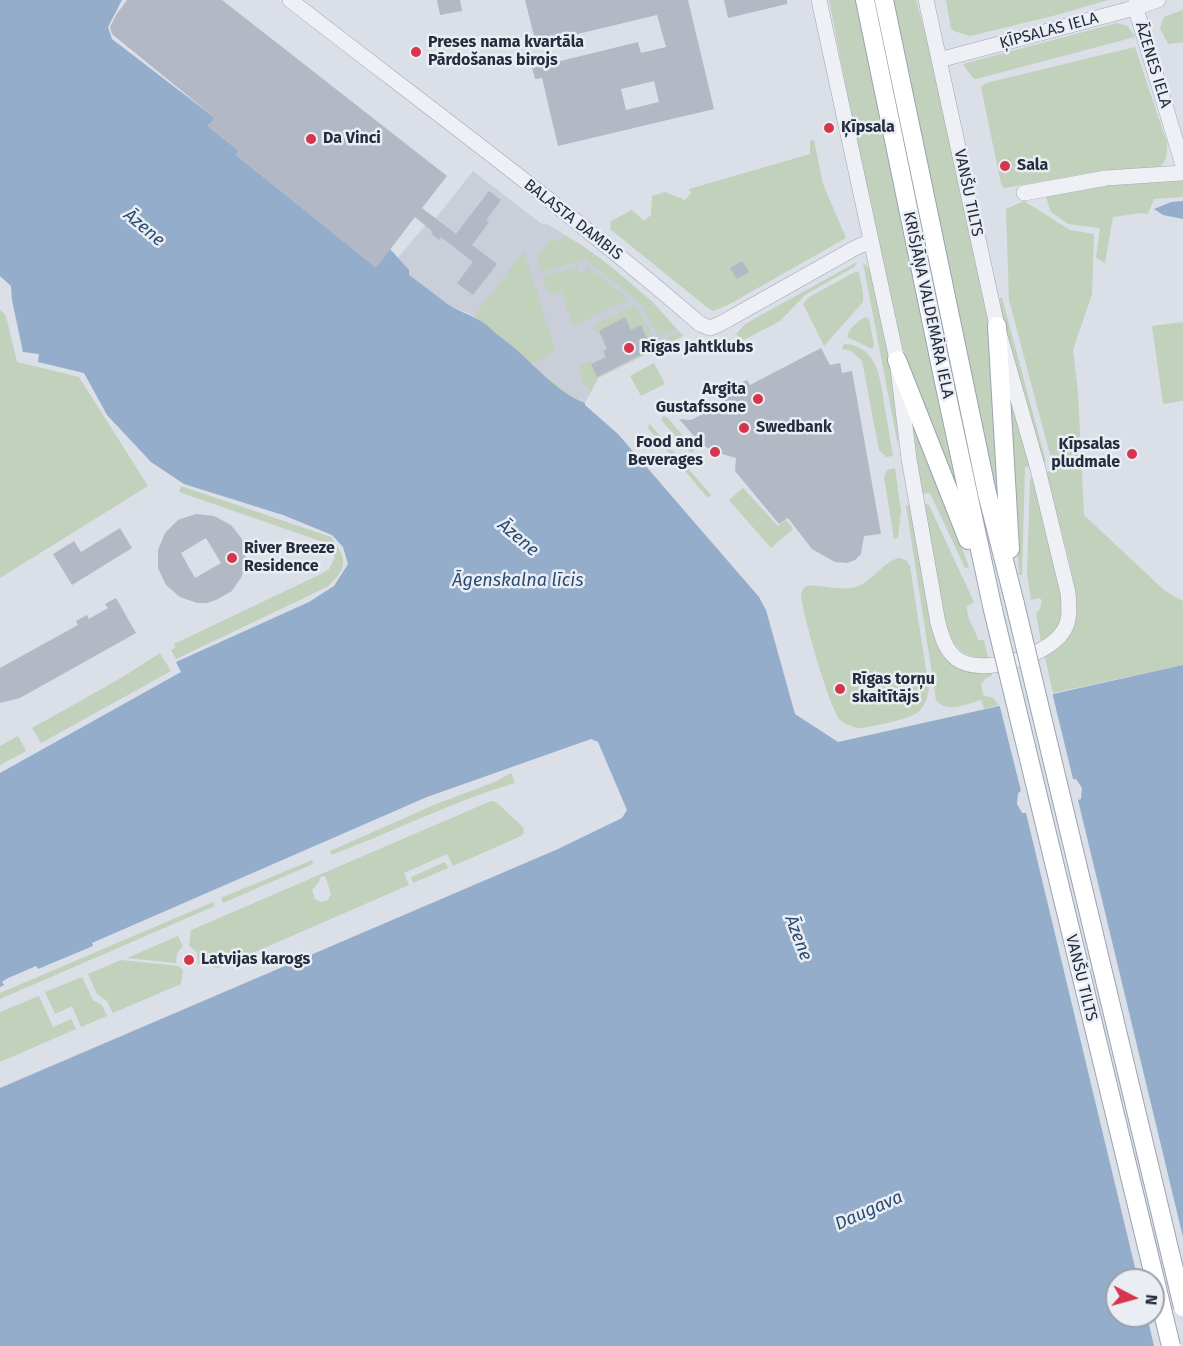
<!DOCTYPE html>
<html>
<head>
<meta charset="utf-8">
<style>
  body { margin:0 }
  #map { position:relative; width:1183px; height:1346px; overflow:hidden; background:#dbdfe7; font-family:"Fira Sans",sans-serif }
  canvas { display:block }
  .north { position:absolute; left:1105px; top:1268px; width:60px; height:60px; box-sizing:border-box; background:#eaeef4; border:2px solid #9ba1ab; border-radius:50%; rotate:96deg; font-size:16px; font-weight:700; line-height:24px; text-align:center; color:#242d3d }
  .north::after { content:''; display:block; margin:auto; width:21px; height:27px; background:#d6364c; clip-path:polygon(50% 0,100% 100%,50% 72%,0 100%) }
</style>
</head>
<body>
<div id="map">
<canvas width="1183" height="1346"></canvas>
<div class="north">N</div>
</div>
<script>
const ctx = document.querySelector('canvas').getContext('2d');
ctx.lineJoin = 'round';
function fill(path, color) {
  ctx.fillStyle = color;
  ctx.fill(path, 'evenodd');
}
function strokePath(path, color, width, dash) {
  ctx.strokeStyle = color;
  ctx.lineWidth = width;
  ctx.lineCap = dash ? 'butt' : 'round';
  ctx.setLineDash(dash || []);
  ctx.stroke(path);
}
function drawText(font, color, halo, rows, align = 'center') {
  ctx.font = font + ' "Fira Sans",sans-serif';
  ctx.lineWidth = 5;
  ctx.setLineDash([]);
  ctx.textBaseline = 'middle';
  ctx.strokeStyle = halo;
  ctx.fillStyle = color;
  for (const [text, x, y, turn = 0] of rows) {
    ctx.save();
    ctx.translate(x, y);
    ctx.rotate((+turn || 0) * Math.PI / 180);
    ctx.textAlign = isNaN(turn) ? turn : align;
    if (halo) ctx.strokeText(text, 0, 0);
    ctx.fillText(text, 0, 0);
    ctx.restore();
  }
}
const built = new Path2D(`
  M473,171L543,225L545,223L549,225L584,247L652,301L683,336L598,378L585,403L569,394L531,364L511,345L496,335L489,327L474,316L448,305L409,275L397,259L433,216L436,218Z`);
const green = new Path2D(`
  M829,0H857L961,497L901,344L855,133Z
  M893,0H916L930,51L991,336L999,489L996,490L969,370Z
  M946,0H1108L1053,16L970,36L954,31L951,29Z
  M1183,10V42L1168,44L1160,28L1164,17Z
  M1117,23L1128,26L1135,37L976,79L972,77L963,64Z
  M1135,47L1167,143C1167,153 1168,162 1158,167L1101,171L1004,188L1001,184L981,87L986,83Z
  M814,140L823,184L846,238L728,305L713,311L708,308L610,229L611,221L632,210L644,221L651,215L652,196L665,192L685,200L691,193L689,189L810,154V141Z
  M1183,180V197L1154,199L1148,214L1140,213L1113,217L1105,263L1096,258L1100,228L1068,224L1051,212L1046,197L1070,189Z
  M1024,201L1070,230L1094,234L1092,294L1073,350L1078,393L1084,515L1165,591L1183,601V665L1053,693L1045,657C1061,648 1072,637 1076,619C1082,590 1053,504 1044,473L1054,470L1009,300L1006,209Z
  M565,235C607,260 645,293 677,329L659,337L642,305L586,259L541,273L537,258L551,238L560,243Z
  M524,251L555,350L536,363L533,361L531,364L569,394L585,403L568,412L511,345L474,316Z
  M857,262L854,267L805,295L780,321L744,340L736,334L745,324Z
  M863,263L869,268L871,273C883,328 899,390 898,446Z
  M585,264L628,299L575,326L571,322L562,292L549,295L542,277L577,267L579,273L587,270Z
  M855,272H859L863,293V302L824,346L803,304L809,297Z
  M1000,298H1002L1046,462L1042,463L1001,311Z
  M635,305L655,339L649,342L641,325L631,330L625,318L596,333L592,326Z
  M0,309L6,316L17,362L79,377L148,486L0,578Z
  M866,317L869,319L874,345L872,349L847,337C848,330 859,319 866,317Z
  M1183,322V401L1163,404L1152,326Z
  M679,332L683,336L598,378L591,392L583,382L579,368L589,360L598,376L652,349L651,346Z
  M844,344C879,345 881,383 885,409C888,425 890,440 893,456L886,457L879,450L862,361L851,351L842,349Z
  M654,363L665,384L641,396L630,376Z
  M1009,389L1031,466L1025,467L1022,575H1019Z
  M908,405L969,567L965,568L930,493L921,494Z
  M663,416L667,417L695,450L691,453L661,420Z
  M650,424L711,495L708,498L647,427Z
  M895,468L901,511L898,537L896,539H894L884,477L887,470Z
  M1033,475C1040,504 1067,594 1061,617C1058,628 1050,636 1041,642L1036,613L1040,609L1042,601L1040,598L1031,600L1027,574L1030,480Z
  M181,486L331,537C348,560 348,568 327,587L176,659L171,650L176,647L174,644L321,574L329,569L335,557L326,543L179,492Z
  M743,488L778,526L786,520L793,529L771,548L729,500Z
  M922,502L929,505L974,602L967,606C967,622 975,627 978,640H984L988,658C958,657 954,647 945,620Z
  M910,504L938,646C951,671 965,673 991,671L992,676L986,678L981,684L983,695L993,698L999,705L984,709L981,700C967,704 946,714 936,700L906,506Z
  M899,558L906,560L910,566L929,689C927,698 925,707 917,713C908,719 869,728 858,728C853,727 845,724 841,721C830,711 801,610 801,593C803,590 803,588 807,586C813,584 839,590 851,588C873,584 880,563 899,558Z
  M160,653L171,671L41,743L32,728L121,678Z
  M18,736L26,751L0,765V746Z
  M511,773L515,783C451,802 393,832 331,855L330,851L434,805L497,781Z
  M491,801L496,802L523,827L524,833L521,836L453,866L447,854L404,873L409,885L218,968L198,964L197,952L189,946L191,930ZM325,876L331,894L328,900L321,902L315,899L312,890L319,882L320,877Z
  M312,860L313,864L223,903L221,898Z
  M445,862L448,868L413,883L411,877Z
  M213,902L215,906L0,999V993Z
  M178,936L183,946L177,953L176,963L127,958Z
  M121,960L178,966L183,970L181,984L113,1013L107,1001L97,994L88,974Z
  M82,977L93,1000L102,1005L107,1016L81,1027L72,1006L55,1014L45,992Z
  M39,996L53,1027L71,1019L76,1029L0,1062V1012Z`);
const water = new Path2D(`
  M0,0H122L108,27L112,39L215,118L208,126L239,151L236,155L376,267L390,249L409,270V275C422,284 434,294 446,303C460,313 478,316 490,328C497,335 505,340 512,346C535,365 557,393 585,403V405L618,434L759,597L766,610L795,714L838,742L1183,665V1346H0V1088L558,849L622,818L627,810L598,742L591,739L427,797L92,943L93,946L38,969L36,966L6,979L2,982L4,985L0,987V773L181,672L176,662L309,602L334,586L348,564L343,547L332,535L283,515L184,484L151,462L107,415L84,373L38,362L39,354L23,352L12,300L11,286L0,276ZM1117,1280H1153V1316H1117Z
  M1183,201V219L1163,215L1154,209L1171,202Z`);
const pier = new Path2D(`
  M1052,692L1073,779H1076L1082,788L1081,799L1078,800L1183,1237V1346H1154L1147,1316H1153V1280H1138L1026,813H1022L1017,804L1018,793L1021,791L999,703Z`);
const building = new Path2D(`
  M127,0H222L447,176L422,208L456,234L489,191L501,200L486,220L489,222L472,245L497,264L473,295L457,283L473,262L441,237L439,240L431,234L433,232L415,217L376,268L236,155L239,151L208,126L215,118L112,34L110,27L116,15Z
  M437,0H460L462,11L440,15Z
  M525,0H688L714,109L558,146L542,78L535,79L532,68L638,42L641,53L666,47L657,15L536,44ZM654,81L659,102L626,110L621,89Z
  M724,0H787V4L728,18Z
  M1010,159L1012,170L1001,172L999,161Z
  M742,261L749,272L737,279L730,268Z
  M625,317L631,330L641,325L652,349L597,377L591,364L606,357L603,351L607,349L599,331Z
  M821,348L830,365L840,363L842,373L852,371L881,534L864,536L861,554L855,560L847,563L835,562L812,549L788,518L779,524L735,471L736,458L715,452L701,444L679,419L691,420L726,402L722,393L747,380L750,385Z
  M196,514L214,516L231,525L242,539L246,558L242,576L232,591L216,600L207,603H197L180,597L166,585L158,568V550L165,533L178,520ZM206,538L221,563L195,578L181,553Z
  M120,528L132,548L72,585L53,554L74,541L81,552Z
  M116,598L136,633L20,698L0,703V668L78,625L76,621L87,615L89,619L108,608L105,604Z`);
const minor = new Path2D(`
  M290,0C428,107 568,210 700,324L710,328L720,324L855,248L871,241
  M819,0L897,360L909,459L938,623C942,636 945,650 957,659C982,677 1046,656 1062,633C1071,621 1069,607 1068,593L1038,469L997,326L926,0
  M1136,0L1138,16L1183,165
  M939,60L1127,10L1158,0
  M1024,193L1106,178L1183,173`);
const major = new Path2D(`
  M865,0L944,382L993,610
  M884,0L987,493L1015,604
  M997,326L1010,549
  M897,360L968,540`);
const majorBridge = new Path2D(`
  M1015,604L1183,1307
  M993,610L1171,1346`);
const markers = [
  [416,52,6,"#d6364c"],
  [829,128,6,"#d6364c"],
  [311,139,6,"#d6364c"],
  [1005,166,6,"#d6364c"],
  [629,348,6,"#d6364c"],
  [758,399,6,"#d6364c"],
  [744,428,6,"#d6364c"],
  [715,452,6,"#d6364c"],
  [1132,454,6,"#d6364c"],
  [232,558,6,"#d6364c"],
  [840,689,6,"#d6364c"],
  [189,960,6,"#d6364c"]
];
const streetNames = [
  ["ĶĪPSALAS IELA",1049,31,-15],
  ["ĀZENES IELA",1153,65,73],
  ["VANŠU TILTS",968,193,78],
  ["BALASTA DAMBIS",573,220,38],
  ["KRIŠJĀŅA VALDEMĀRA IELA",928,305,78],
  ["VANŠU TILTS",1081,978,76]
];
const poiNames = [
  ["Preses nama kvartāla",428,43],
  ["Pārdošanas birojs",428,61],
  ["Ķīpsala",841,128],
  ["Da Vinci",323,139],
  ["Sala",1017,166],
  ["Rīgas Jahtklubs",641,348],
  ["Argita",746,390,"right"],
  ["Gustafssone",746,408,"right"],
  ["Swedbank",756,428],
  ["Food and",703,443,"right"],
  ["Beverages",703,461,"right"],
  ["Ķīpsalas",1120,445,"right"],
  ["pludmale",1120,463,"right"],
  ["River Breeze",244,549],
  ["Residence",244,567],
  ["Rīgas torņu",852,680],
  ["skaitītājs",852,698],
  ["Latvijas karogs",201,960]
];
const waterNames = [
  ["Āzene",144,228,40],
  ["Āzene",518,538,40],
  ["Āgenskalna līcis",518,581],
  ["Āzene",798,938,69],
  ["Daugava",869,1211,-24]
];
fill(built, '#c9ced9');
fill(green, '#c1d1bc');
fill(water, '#93adca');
fill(pier, '#dbdfe7');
fill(building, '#b2b8c4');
strokePath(minor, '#a0a6b1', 16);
strokePath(major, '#9aa3b3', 20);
strokePath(minor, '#eef0f5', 15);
strokePath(major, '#fff', 18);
strokePath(majorBridge, '#9aa3b3', 20, []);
strokePath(majorBridge, '#fff', 18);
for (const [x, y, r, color] of markers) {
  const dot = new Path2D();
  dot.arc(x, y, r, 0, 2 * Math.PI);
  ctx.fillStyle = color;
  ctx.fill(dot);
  strokePath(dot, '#eaeef4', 2);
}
drawText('16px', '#242d3d', '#eaeef4', streetNames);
drawText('bold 16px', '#242d3d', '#eaeef4', poiNames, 'left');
drawText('italic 18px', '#2c4b73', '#eaeef4', waterNames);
</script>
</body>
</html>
